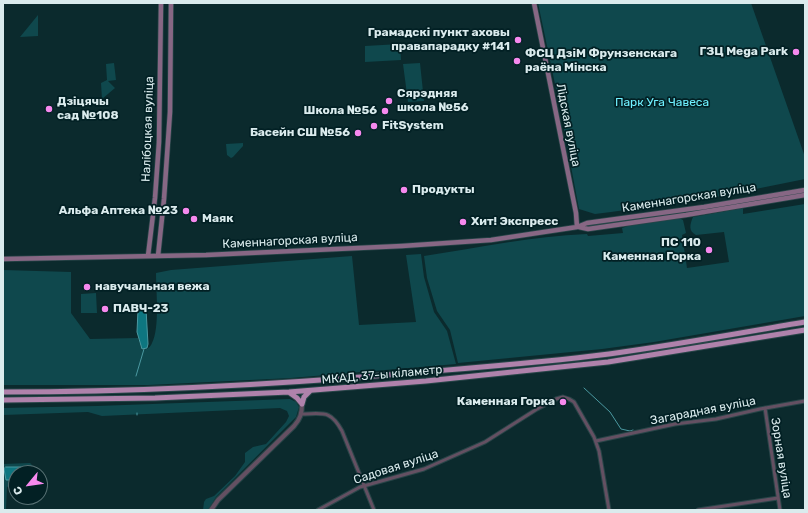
<!DOCTYPE html>
<html>
<head>
<meta charset="utf-8">
<style>
  body { margin:0 }
  #map { position:relative; width:808px; height:513px; overflow:hidden; background:#0b2a2d; font-family:Rubik,sans-serif }
  canvas { display:block }
  .frame { position:absolute; inset:0; border:4px solid #daebed; pointer-events:none }
  .north { position:absolute; left:8px; top:465px; width:40px; height:40px; box-sizing:border-box; background:#022024; border:1px solid #587174; border-radius:50%; rotate:241deg; font-size:11px; font-weight:700; line-height:16px; text-align:center; color:#daebed }
  .north::after { content:''; display:block; margin:auto; width:14px; height:18px; background:#f689ee; clip-path:polygon(50% 0,100% 100%,50% 72%,0 100%) }
</style>
</head>
<body>
<div id="map">
<canvas width="808" height="513"></canvas>
<div class="frame"></div>
<div class="north">С</div>
</div>
<script>
const ctx = document.querySelector('canvas').getContext('2d');
ctx.lineJoin = 'round';
function fill(path, color) {
  ctx.fillStyle = color;
  ctx.fill(path, 'evenodd');
}
function strokePath(path, color, width, dash) {
  ctx.strokeStyle = color;
  ctx.lineWidth = width;
  ctx.lineCap = dash ? 'butt' : 'round';
  ctx.setLineDash(dash || []);
  ctx.stroke(path);
}
function drawText(font, color, halo, rows, align = 'center') {
  ctx.font = font + ' Rubik,sans-serif';
  ctx.lineWidth = 3.5;
  ctx.setLineDash([]);
  ctx.textBaseline = 'middle';
  ctx.strokeStyle = halo;
  ctx.fillStyle = color;
  for (const [text, x, y, turn = 0] of rows) {
    ctx.save();
    ctx.translate(x, y);
    ctx.rotate((+turn || 0) * Math.PI / 180);
    ctx.textAlign = isNaN(turn) ? turn : align;
    if (halo) ctx.strokeText(text, 0, 0);
    ctx.fillText(text, 0, 0);
    ctx.restore();
  }
}
const green = new Path2D(`
  M538,3H751L805,157V179L711,198L611,212L595,214L579,209L560,108Z
  M38,15V36L20,37Z
  M400,44L401,60L365,62V46Z
  M114,63L116,80L108,81L115,88L102,99L101,83L107,80L106,64Z
  M420,63L424,101L408,102L403,64Z
  M243,143V146L233,157L231,158L227,155L226,144Z
  M805,204V316L654,342L602,349L458,363L450,330L437,311L427,278L424,256C478,248 532,236 587,234L588,236L623,233L622,228L634,224L679,218L683,220L686,233L682,235L687,268L729,262L724,232L696,235C688,231 690,224 693,217L743,208V214Z
  M421,254L424,277L434,312L447,331L456,364L291,378L148,385H3V270L71,272V313L90,339L138,338L142,350C147,349 150,348 152,343C160,328 156,291 156,273L171,270L352,256L359,325L416,322L406,255Z
  M96,293L97,313H81V294Z
  M290,399L296,402L299,407L296,417L216,497L208,510H203L204,502L206,499L214,496L235,476L245,462V453L253,447L266,444L286,422L289,416L287,411L280,408L102,416L88,412L3,415V408L97,406Z
  M30,463L33,466L34,473H16V483L7,487L6,510H3V464Z`);
const water = new Path2D(`
  M146,309L148,344L147,348L142,349L137,332L138,310Z
  M6,467H24L26,469V473H16V480H6L4,469Z`);
const stream = new Path2D(`
  M136,376L144,349
  M584,388L610,412L621,429L630,431L633,430
  M137,413V415`);
const minor = new Path2D(`
  M765,408L780,510
  M301,414C323,414 330,409 342,431L374,510
  M596,441L675,424L716,419L760,409L805,401
  M318,510L360,487L424,469L467,450L485,442L537,409L556,399L563,397L569,399L574,402L594,437L599,451L609,510
  M698,510L778,498`);
const tertiary = new Path2D(`
  M211,510L218,500L294,426C300,419 302,414 302,404`);
const secondary = new Path2D(`
  M534,3L576,213L577,227
  M579,227L588,229L686,215L805,195
  M148,256L155,198L159,142L161,3
  M158,256L164,199L170,112L171,3
  M3,259L206,255L402,246L491,240L577,227L587,223L704,207L805,190`);
const trunk = new Path2D(`
  M3,392C135,392 268,385 399,374C469,368 540,363 609,354C675,345 740,333 805,322
  M290,393L297,398L302,404
  M3,400L155,398L289,392L426,381L608,362L805,330
  M302,404L304,397L310,391`);
const markers = [
  [518,40,4,"#f689ee"],
  [796,52,4,"#f689ee"],
  [517,61,4,"#f689ee"],
  [389,101,4,"#f689ee"],
  [49,109,4,"#f689ee"],
  [385,111,4,"#f689ee"],
  [374,126,4,"#f689ee"],
  [358,133,4,"#f689ee"],
  [404,190,4,"#f689ee"],
  [186,211,4,"#f689ee"],
  [194,219,4,"#f689ee"],
  [463,222,4,"#f689ee"],
  [709,250,4,"#f689ee"],
  [87,287,4,"#f689ee"],
  [105,309,4,"#f689ee"],
  [563,402,4,"#f689ee"]
];
const poiNames = [
  ["Грамадскі пункт аховы",510,33,"right"],
  ["правапарадку #141",510,47,"right"],
  ["ГЗЦ Mega Park",788,52,"right"],
  ["ФСЦ ДзіМ Фрунзенскага",525,54],
  ["раёна Мінска",525,68],
  ["Сярэдняя",397,94],
  ["школа №56",397,108],
  ["Дзіцячы",57,102],
  ["сад №108",57,116],
  ["Школа №56",377,111,"right"],
  ["FitSystem",382,126],
  ["Басейн СШ №56",350,133,"right"],
  ["Продукты",412,190],
  ["Альфа Аптека №23",178,211,"right"],
  ["Маяк",202,219],
  ["Хит! Экспресс",471,222],
  ["ПС 110",701,243,"right"],
  ["Каменная Горка",701,257,"right"],
  ["навучальная вежа",95,287],
  ["ПАВЧ-23",113,309],
  ["Каменная Горка",555,402,"right"]
];
const parkNames = [
  ["Парк Уга Чавеса",662,103]
];
const streetNames = [
  ["Лідская вуліца",568,125,79],
  ["Налібоцкая вуліца",148,129,-88],
  ["Каменнагорская вуліца",689,198,-9],
  ["Каменнагорская вуліца",290,241,-3],
  ["МКАД, 37-ы кіламетр",382,375,-5],
  ["Загарадная вуліца",703,411,-11],
  ["Зорная вуліца",781,458,81],
  ["Садовая вуліца",396,467,-18]
];
fill(green, '#0f484d');
fill(water, '#0e7680');
strokePath(water, '#4b99a1', 1);
strokePath(stream, '#4b99a1', 1);
strokePath(minor, '#284548', 5);
strokePath(tertiary, '#284548', 6);
strokePath(secondary, '#284548', 6);
strokePath(trunk, '#284548', 7);
strokePath(minor, '#645062', 3);
strokePath(tertiary, '#645062', 4);
strokePath(secondary, '#876784', 4.5);
strokePath(trunk, '#af82ab', 5);
for (const [x, y, r, color] of markers) {
  const dot = new Path2D();
  dot.arc(x, y, r, 0, 2 * Math.PI);
  ctx.fillStyle = color;
  ctx.fill(dot);
  strokePath(dot, '#022024', 1.5);
}
drawText('bold 12px', '#daebed', '#022024', poiNames, 'left');
drawText('12px', '#6ff1ff', '#022024', parkNames);
drawText('12px', '#daebed', '#022024', streetNames);
</script>
</body>
</html>
